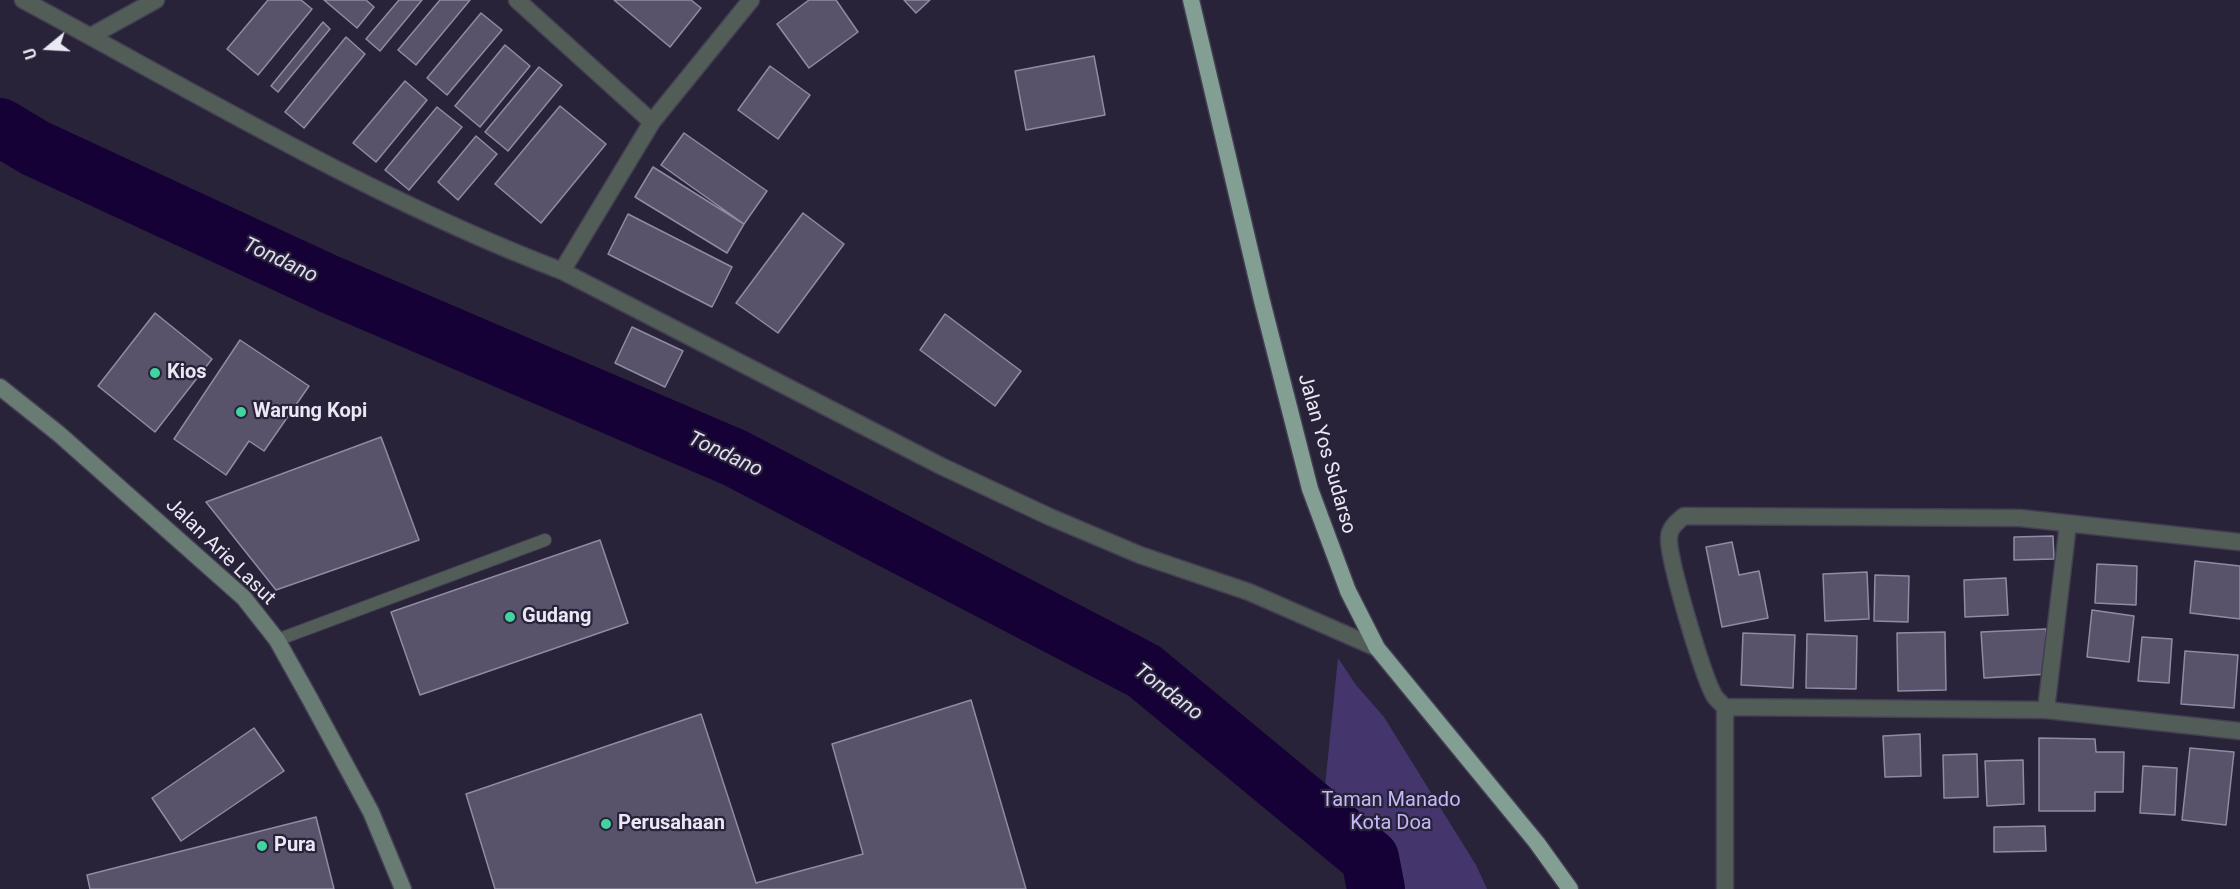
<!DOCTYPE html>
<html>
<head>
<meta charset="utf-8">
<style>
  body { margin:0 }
  #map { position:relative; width:2240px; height:889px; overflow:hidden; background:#282338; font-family:Roboto,sans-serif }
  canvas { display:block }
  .north { position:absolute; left:18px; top:18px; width:60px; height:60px; -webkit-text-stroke:4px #282338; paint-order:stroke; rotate:252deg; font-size:16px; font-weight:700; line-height:24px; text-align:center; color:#ebe8f6 }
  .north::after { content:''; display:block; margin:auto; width:21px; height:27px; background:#ebe8f6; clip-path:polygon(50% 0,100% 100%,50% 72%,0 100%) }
</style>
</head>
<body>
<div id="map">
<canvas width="2240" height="889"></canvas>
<div class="north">U</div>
</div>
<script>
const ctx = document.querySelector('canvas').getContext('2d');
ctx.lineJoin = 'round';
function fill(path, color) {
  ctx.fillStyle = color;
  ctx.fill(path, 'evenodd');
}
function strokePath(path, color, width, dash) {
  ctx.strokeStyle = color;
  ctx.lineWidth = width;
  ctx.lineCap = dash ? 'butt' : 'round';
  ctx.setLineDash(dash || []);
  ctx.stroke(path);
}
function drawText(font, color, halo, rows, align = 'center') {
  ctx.font = font + ' Roboto,sans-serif';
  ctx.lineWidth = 4.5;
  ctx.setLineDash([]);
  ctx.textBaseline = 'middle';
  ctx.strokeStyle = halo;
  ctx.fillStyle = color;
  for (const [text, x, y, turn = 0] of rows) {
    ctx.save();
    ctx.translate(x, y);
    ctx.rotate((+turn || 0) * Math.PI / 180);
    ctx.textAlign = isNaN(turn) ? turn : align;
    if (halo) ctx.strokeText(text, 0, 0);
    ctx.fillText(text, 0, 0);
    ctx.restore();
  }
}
const green = new Path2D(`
  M1338,658L1356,685L1384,717L1476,865L1487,889H1386L1382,877L1352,835L1325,786Z`);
const river = new Path2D(`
  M0,127L35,148L329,284L735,458L1144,671L1370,858L1376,889`);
const building = new Path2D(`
  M268,0H301L312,9L258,75L227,49Z
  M324,0H366L374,7L357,28Z
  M399,0H422L380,51L366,39Z
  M440,0H470L416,65L398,50Z
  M614,0H691L701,8L670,47Z
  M809,0H836L858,32L809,68L777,24Z
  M904,0H930L916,13Z
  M481,13L502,30L447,95L427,78Z
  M323,22L330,29L278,92L271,86Z
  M346,37L365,54L304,128L285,112Z
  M505,45L530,66L480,127L455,106Z
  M1094,56L1105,115L1026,130L1015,71Z
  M770,66L810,95L778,139L738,110Z
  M539,67L562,85L508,151L485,132Z
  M405,81L427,100L376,162L353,143Z
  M560,106L606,144L541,223L495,184Z
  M437,107L462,127L409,190L385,170Z
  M684,133L767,191L744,224L661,165Z
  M476,136L497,154L458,200L438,182Z
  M653,167L744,224L727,253L635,197Z
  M803,213L844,244L778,333L736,303Z
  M628,214L732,267L712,307L608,254Z
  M155,313L212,359L155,432L98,386Z
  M945,314L1021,371L995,406L920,350Z
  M632,327L683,351L665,387L615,363Z
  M240,340L309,386L264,451L249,441L226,475L174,439Z
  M381,437L419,540L276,590L206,502Z
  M2053,536L2054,559L2014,560V537Z
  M600,540L628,623L420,695L391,612Z
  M1732,542L1739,575L1759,571L1768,618L1722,627L1706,547Z
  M2195,561L2240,566V619L2190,613Z
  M2097,564L2137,566L2136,605L2095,603Z
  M1867,572L1869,619L1825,621L1823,574Z
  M1875,575L1909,576L1908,622L1874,621Z
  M2006,578L2008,615L1965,617L1964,580Z
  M2092,610L2134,616L2129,662L2087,657Z
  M2046,629L2049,674L1984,678L1981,632Z
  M1945,632L1946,690L1898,691L1897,633Z
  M1743,633L1795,635L1793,688L1741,685Z
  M1807,634L1857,636L1856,689L1806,688Z
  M2142,637L2172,639L2169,683L2138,681Z
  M2185,651L2238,655L2234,708L2181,704Z
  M971,700L1026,889H495L466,794L701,714L756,883L863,854L832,744Z
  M254,728L284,771L181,841L152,798Z
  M1920,734L1921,776L1885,777L1883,736Z
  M2039,738L2095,739L2096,752H2124L2123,792H2095V811H2039Z
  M2190,748L2234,752L2226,825L2182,820Z
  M1977,754L1978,797L1944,798L1943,755Z
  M2023,760L2024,804L1987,806L1985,761Z
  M2143,766L2177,768L2175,815L2140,813Z
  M316,817L334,889H90L87,875Z
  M2045,826L2046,851L1994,852V827Z`);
const service = new Path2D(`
  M277,640L545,540`);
const minor = new Path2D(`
  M23,0C200,95 373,199 562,271L941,466L1050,517L1140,555L1249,592L1377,648
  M517,0L652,122
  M91,36L156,0
  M562,271L652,122L751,0
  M2240,542L2020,518L1684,516C1677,522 1669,528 1669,538C1668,559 1704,680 1715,697C1718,701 1722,704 1725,707L2046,710L2240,731
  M1725,707V889
  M2046,710L2068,524`);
const secondary = new Path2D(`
  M0,387L59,434L244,598L277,640L310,699L371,812L403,889`);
const trunk = new Path2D(`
  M1191,0L1262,301L1310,489L1348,591L1377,648L1537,843L1570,889`);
const markers = [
  [155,373,6,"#41d4a1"],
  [241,412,6,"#41d4a1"],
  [510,617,6,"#41d4a1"],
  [606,824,6,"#41d4a1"],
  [262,846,6,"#41d4a1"]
];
const poiNames = [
  ["Kios",167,373],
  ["Warung Kopi",253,412],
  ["Gudang",522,617],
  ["Perusahaan",618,824],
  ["Pura",274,846]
];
const streetNames = [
  ["Jalan Yos Sudarso",1326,454,74],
  ["Jalan Arie Lasut",220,552,44]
];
const parkNames = [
  ["Taman Manado",1391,801],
  ["Kota Doa",1391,824]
];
const waterNames = [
  ["Tondano",280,261,25],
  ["Tondano",725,455,25],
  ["Tondano",1168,693,37]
];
fill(green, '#44356d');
strokePath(river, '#160137', 58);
fill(building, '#58536a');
strokePath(building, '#908ba5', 1.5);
strokePath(service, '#433f53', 14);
strokePath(minor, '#433f53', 19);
strokePath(secondary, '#433f53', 19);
strokePath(trunk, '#433f53', 19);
strokePath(service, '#525d58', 12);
strokePath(minor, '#525d58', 16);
strokePath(secondary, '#697c73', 16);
strokePath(trunk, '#839e92', 16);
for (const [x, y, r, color] of markers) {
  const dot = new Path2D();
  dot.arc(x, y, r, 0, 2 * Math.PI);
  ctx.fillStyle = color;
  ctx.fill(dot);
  strokePath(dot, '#282338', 2);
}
drawText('bold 20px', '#ebe8f6', '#282338', poiNames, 'left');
drawText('20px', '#ebe8f6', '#282338', streetNames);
drawText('20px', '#c6b9f9', '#282338', parkNames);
drawText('italic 21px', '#dfdbf1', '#282338', waterNames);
</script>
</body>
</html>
